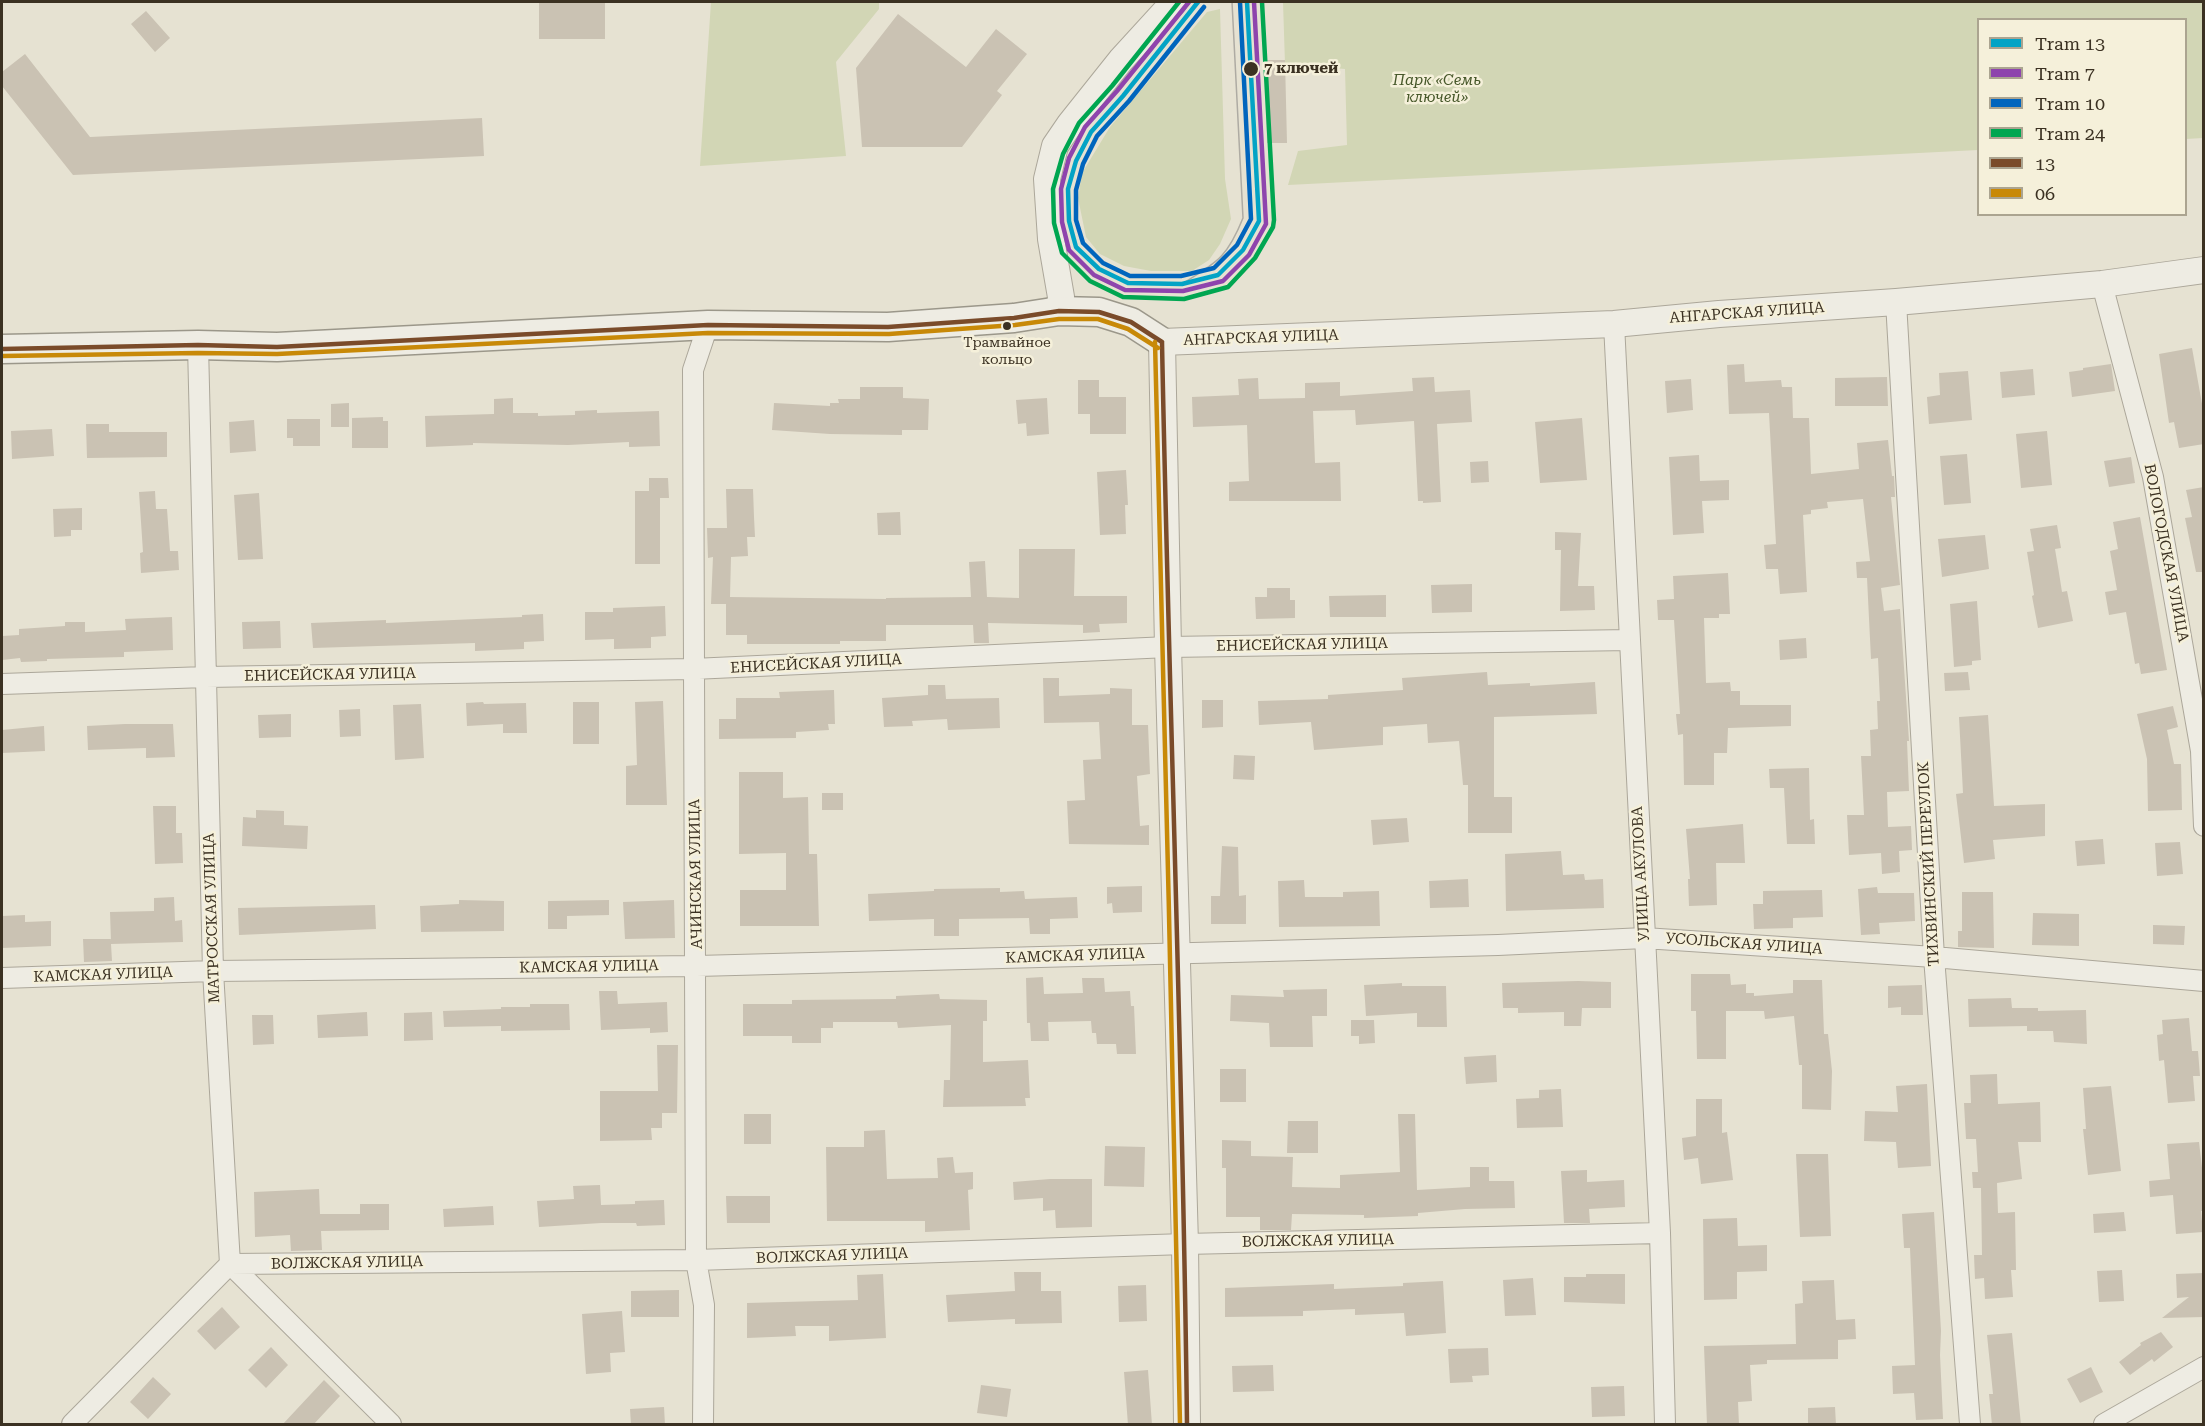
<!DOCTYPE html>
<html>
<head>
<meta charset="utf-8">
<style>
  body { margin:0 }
  #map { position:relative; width:2205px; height:1426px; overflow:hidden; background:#e6e2d2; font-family:"Roboto Serif",serif }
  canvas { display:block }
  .frame { position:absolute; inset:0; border:3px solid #3b3122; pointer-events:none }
  .legend { position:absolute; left:1977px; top:18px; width:210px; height:198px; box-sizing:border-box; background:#f5f0da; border:2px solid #aba490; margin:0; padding:8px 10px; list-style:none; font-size:18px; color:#3b3122 }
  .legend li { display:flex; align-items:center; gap:12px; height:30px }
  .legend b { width:30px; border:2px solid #aba490 }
</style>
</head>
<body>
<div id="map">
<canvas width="2205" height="1426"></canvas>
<div class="frame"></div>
<ul class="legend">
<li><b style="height:8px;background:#03a3c5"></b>Tram 13</li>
<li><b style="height:8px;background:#8e44ad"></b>Tram 7</li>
<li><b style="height:8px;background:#0065bd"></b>Tram 10</li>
<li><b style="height:8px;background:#00a651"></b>Tram 24</li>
<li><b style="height:8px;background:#7a4b2a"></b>13</li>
<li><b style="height:8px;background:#c88908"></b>06</li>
</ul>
</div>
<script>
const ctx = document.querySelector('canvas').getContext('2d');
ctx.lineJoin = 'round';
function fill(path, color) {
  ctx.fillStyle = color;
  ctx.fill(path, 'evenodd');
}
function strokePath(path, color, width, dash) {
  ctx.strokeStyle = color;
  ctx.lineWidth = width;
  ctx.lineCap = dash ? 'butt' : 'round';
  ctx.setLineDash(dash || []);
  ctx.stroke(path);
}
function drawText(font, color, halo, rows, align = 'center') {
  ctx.font = font + ' "Roboto Serif",serif';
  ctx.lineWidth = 5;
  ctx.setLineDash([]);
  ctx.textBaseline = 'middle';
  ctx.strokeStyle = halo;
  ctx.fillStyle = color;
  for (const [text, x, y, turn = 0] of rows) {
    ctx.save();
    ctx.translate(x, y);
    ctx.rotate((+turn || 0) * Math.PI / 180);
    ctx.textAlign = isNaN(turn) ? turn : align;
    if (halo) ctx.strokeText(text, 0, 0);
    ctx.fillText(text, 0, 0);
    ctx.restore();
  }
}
const green = new Path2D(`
  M711,2H879V9L836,62L846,156L700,166Z
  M1283,2H2203V138L2186,139V20H1978V150L1288,185L1298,151L1347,145L1345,69L1285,64Z
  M1220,9L1225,179L1231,219L1220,244L1209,260L1192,271H1151L1124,266L1100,254L1086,237L1078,198L1082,173L1110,127L1207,12Z`);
const building = new Path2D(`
  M539,2H605V39H539Z
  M146,11L170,38L155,52L131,24Z
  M898,14L966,67L996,29L1027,54L997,91L1002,95L962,147H862L856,68Z
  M25,54L90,137L482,118L484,156L73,175L2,86V72Z
  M1265,60H1285L1287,143H1267Z
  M2192,348L2204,415V444L2179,448L2174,422L2169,423L2159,354Z
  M1744,364L1745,382L1781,380L1782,387H1792L1793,418H1809L1811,474L1859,469L1857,443L1888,440L1892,476H1894L1895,497H1891L1900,585L1881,588L1884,611L1900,609L1909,741H1907L1909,791L1887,792L1888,827L1911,826L1912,850L1899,851L1900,872L1882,874L1881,853L1849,855L1847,815H1864L1861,756H1871L1870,730L1878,729L1877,701H1880L1878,658L1871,659L1867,578H1857L1856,562L1870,561L1863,499L1827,502L1828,508L1811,510V514L1803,515L1807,592L1780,594L1778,569H1766L1764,545L1776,544L1769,413L1729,414L1727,365Z
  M2111,364L2115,391L2072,397L2069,372L2083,370V368Z
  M2033,369L2035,395L2002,398L2000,372Z
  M1968,371L1972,420L1929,424L1927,397L1940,395L1939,373Z
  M1434,377L1435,392L1470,390L1472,422L1437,424L1441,502L1423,503V501H1418L1414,421L1356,425L1355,410L1313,411L1315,463L1340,462L1341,501H1229V482L1249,481L1247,425L1193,427L1192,397L1239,395L1238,379L1258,378L1259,399L1305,398V383L1340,382V396L1413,391L1412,378Z
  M1887,377L1888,406H1835V378Z
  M1691,379L1693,410L1667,413L1665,381Z
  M1078,380H1099V397H1126V434H1090V414H1078Z
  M860,387H903V398L929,399L928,430H902V435L830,434L772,430L774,403L830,406V403H839L838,399H860Z
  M513,398V413H538V416L575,415V411L597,410V413L659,411L660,446L629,447V442L568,445L473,443V445L426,447L425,416L494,414V399Z
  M1047,398L1049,434L1027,436L1026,423L1018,424L1016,400Z
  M349,403V427H331V404Z
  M383,417V421H388V448H352V418Z
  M1582,418L1587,480L1540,483L1535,422Z
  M287,419H320V446H293V438H287Z
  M254,420L256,451L230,453L229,422Z
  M86,424H109V432H167V457L87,458Z
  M52,429L54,456L12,459L11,431Z
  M2047,431L2052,485L2021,488L2016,434Z
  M1967,454L1971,503L1944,505L1940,456Z
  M1699,455L1700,481L1729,480V500L1702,501L1704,533L1673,535L1669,457Z
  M2131,457L2135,483L2109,487L2104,461Z
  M1488,461L1489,482L1471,483L1470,462Z
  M1126,470L1128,505H1125L1126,534L1100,535L1097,472Z
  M649,478H668L669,498H660V564H635V491H649Z
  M2204,487V572H2196L2185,518L2192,517L2186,490Z
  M726,489H753L754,517L755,537H747L748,556L731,557L730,597L886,599V598L971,597L969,562L985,561L987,597L1019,598V549H1075L1074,596H1127V623L1099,624L1100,632L1083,633V625L988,623L989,643H974L973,625H886V641H840V644H747V635H726V604H711L713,557L708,558L707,528H727Z
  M155,491L156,509H167L170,551H178L179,570L141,573L140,553L143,552L139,492Z
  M259,493L263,559L238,560L234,495Z
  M82,508V530H71V536L54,537L53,509Z
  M900,512L901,535H878L877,513Z
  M2140,517L2167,670L2141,674L2139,663L2135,664L2126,612L2109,615L2105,592L2117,590L2110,551L2118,549L2113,522Z
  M2057,525L2061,548L2055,549L2059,573L2062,592L2067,591L2073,621L2038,628L2032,596L2034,595L2027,552L2034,551L2030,529Z
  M1555,532L1581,533L1578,586H1594L1595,610L1560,611L1561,550H1555Z
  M1985,535L1989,569L1942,577L1938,539Z
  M1728,573L1730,614H1719V618H1704L1706,683L1730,682L1731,691H1740V705H1791V726L1728,728L1727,753H1714V785H1684L1683,734L1678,735L1676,714H1680L1674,620H1658L1657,600L1674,599L1673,576Z
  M1472,584V612L1432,613L1431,585Z
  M1267,588H1290V600H1295V618L1256,619L1255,597H1267Z
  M1386,595V617H1330L1329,596Z
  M1977,601L1981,660L1972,661V665L1954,667L1950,604Z
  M665,606L666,636L651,637V648L614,649V639L585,640V612H613V608Z
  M543,614L544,641L524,642V649L475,651V643L313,648L311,623L386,620V623L522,617V615Z
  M172,617L173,650L124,652V657L47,659V661L21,662L20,658L2,660V636L19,635V629L65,626V622H85V632L126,630L125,619Z
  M280,621L281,648L243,649L242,622Z
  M1806,638L1807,658L1780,660L1779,640Z
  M1487,672L1488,685L1530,683V686L1595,682L1597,714L1494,717V797H1512V833H1468V785H1463L1459,741L1428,743L1427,724L1383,727V745L1314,750L1311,722L1259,725L1258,701L1328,699V695L1403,690L1402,678Z
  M1968,672L1970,690L1945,691L1944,673Z
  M1043,678H1059V696L1110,694V688L1132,689V725H1148L1150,774L1137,776L1140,826L1149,825V845L1069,844L1067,801L1085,800L1083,760L1101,759L1099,722L1044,723Z
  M928,685H945L946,699L999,698L1000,728L948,730L947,719L912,721L913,726L884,727L882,698L928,695Z
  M834,690L835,724H828L829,730L796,732V738L719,739V719H736V698H780L779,692Z
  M1202,700H1223V727L1202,728Z
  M663,701L667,805H626V766L637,765L635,702Z
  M483,702L484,704L526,703L527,733H503V724L467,726L466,703Z
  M573,702H599V744H573Z
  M421,704L424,758L395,760L393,705Z
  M2173,706L2178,727L2167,730L2174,764H2181L2182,810L2148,811L2147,759L2137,714Z
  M360,709L361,736L340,737L339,710Z
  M291,714V737L259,738L258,715Z
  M1988,715L1994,806L2045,804V836L1993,840L1995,859L1964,863L1956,794L1963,793L1959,717Z
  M125,724H173L175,757L146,758V748L88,750L87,726Z
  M44,726L45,751L2,753V730Z
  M1234,755L1255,756L1254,780L1233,779Z
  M1809,768L1810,820L1814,819L1815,844H1787L1784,788H1770L1769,769Z
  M739,772H783V798L808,797L809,854H817L819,926H740V890H786V853L739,854Z
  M822,793H843V810H822Z
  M153,806H176V833H182L183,863L155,864Z
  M256,810L284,811V825L308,826L307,849L242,846L243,817L256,818Z
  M1407,818L1409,842L1373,845L1371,820Z
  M1743,824L1745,863H1716L1717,905L1689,906L1688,879H1690L1686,829Z
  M2103,839L2105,864L2077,866L2075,841Z
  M2180,842L2183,874L2157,876L2155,843Z
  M1222,846L1238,847L1239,896L1246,895V924H1211V896H1220Z
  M1561,851L1563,875L1584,874L1585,880L1603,879L1604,908L1506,911L1505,854Z
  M1468,879L1469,907L1430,908L1429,881Z
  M1304,880L1305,897H1343V892L1379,891L1380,926L1279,927L1278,881Z
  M1142,886V912L1113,913L1112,903L1107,904V887Z
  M1877,887L1878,893H1914L1915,921L1879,923L1880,934L1861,935L1858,889Z
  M1000,888V892L1024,891L1025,899L1077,897L1078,918L1050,919V934H1030L1029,918L959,919V936H934V919L869,921L868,894L934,891V889Z
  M1822,890L1823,917L1793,918V928L1754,929L1753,904H1763V891Z
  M1962,892H1993L1994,948L1958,947V931H1962Z
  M174,897L175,921L182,920L183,942L111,944L112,961L84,962L83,939H111V942L110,912L154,911V898Z
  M459,900L504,901V931L421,932L420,906L459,904Z
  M609,900V915L567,916V929H548V901Z
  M674,900L675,938L625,939L623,902Z
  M375,905L376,929L239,935L238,908Z
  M2033,913L2079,914V946L2032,945Z
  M25,915V922L51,921V946L2,948V916Z
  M2153,925L2185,926L2184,945L2153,944Z
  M1691,974H1730L1731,985L1746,984V993H1754V996L1793,993V980H1822L1824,1034H1828L1832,1071L1831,1110L1802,1109V1065H1799L1794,1016L1765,1019L1764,1011H1726V1059H1697L1696,1011H1691Z
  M1043,977L1044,994L1083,993L1082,978H1104L1105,992L1130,991L1131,1006H1134L1136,1054H1117L1116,1044H1097L1096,1033H1092L1091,1021L1048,1022L1049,1041H1031L1030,1023H1027L1026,978Z
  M1578,981L1611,982V1008H1582L1581,1026H1564V1012L1518,1013V1008H1503L1502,983Z
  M1402,983V986H1446L1447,1027H1417V1013L1366,1016L1364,985Z
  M1922,985L1923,1015H1901V1007L1888,1008V986Z
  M1327,989V1016H1312L1313,1047H1270L1269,1023L1230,1021L1231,995L1284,997L1283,990Z
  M599,991H617L618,1004L667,1002L668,1032L650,1033V1028L601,1030Z
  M939,994L940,999L987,1000V1021H983V1062L1028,1060L1030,1098H1025L1026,1106L943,1107L944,1080H950L951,1025L898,1028L897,1022H833V1028H821V1043H792V1036H743V1004H792V1000L896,999V996Z
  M2011,998L2012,1008H2038V1011L2086,1010L2087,1044L2054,1042L2053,1031H2027V1026L1969,1027L1968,999Z
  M530,1004H569L570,1030L501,1031V1026L444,1027L443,1011L501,1009V1007H530Z
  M367,1012L368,1036L318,1038L317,1015Z
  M432,1012L433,1040L404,1041V1013Z
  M252,1015H273L274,1044L253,1045Z
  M2189,1018L2192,1051H2198L2200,1076H2193L2195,1101L2168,1103L2164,1060L2159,1061L2157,1035L2163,1034L2162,1020Z
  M1351,1020H1374L1375,1043L1359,1044V1036H1351Z
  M657,1045H678L677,1113H662V1128H651L652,1140L600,1141V1091H658Z
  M1496,1055L1497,1082L1466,1084L1464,1057Z
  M1220,1069H1246V1102H1220Z
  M1997,1074L1998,1104L2040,1102L2041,1142H2018L2022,1179L1997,1183L1998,1213L2015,1212L2016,1270H2011L2013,1297L1985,1299L1984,1278L1975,1279L1974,1255H1982L1981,1188H1973L1972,1172H1978L1976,1139H1966L1964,1103H1971L1970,1075Z
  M1927,1084L1931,1166L1898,1168L1896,1142L1864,1141L1865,1111L1898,1112L1896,1086Z
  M2111,1086L2121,1171L2088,1175L2083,1129H2086L2083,1088Z
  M1561,1089L1563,1127L1517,1128L1516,1099L1539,1098V1090Z
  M1696,1099H1722V1133L1727,1132L1733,1180L1701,1184L1698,1158L1684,1160L1682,1138L1696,1136Z
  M744,1114H771V1144H744Z
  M1398,1114H1415L1417,1190L1470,1187V1167H1489V1181H1514L1515,1208L1465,1209L1418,1213V1216L1364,1218V1215L1292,1214L1291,1230H1260V1217H1226V1168H1222V1140L1251,1141V1156L1293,1157L1292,1187L1340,1188V1175L1400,1172Z
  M1288,1121H1318V1153H1287Z
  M885,1130L887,1179L938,1178L937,1158L953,1157L955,1173L973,1172V1189L968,1190L970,1230L925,1232V1221H827L826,1147H864V1131Z
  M2199,1142L2204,1185V1211H2201L2203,1232L2176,1234L2173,1195L2150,1197L2149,1181L2170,1179L2167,1144Z
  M1105,1146L1145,1147L1144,1187L1104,1186Z
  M1796,1154H1828L1831,1236L1800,1237Z
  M1587,1170V1182L1624,1180L1625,1207L1589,1209L1590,1223H1564L1561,1171Z
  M1050,1179H1092V1227L1056,1228L1055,1210L1043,1211V1198L1014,1200L1013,1182Z
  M600,1185L601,1205L635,1204V1201L664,1200L665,1225L637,1226L636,1223H601L539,1227L537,1201L574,1199L573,1186Z
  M319,1189L320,1214H360V1204H389V1230L321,1231L322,1250L291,1251L290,1235L255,1237L254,1192Z
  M726,1196H770V1223H727Z
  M493,1206L494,1225L444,1227L443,1209Z
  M1934,1212L1941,1331L1940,1355L1943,1419L1916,1420L1914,1393L1893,1394L1892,1366L1915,1365L1910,1248H1904L1902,1214Z
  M2124,1212L2126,1231L2094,1233L2093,1214Z
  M1737,1218L1738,1246L1767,1245V1271L1737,1272V1299L1704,1300L1703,1219Z
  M2122,1270L2124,1301L2099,1302L2097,1271Z
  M1014,1272H1041V1291H1061L1062,1323L1015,1324V1319L948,1322L946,1295L1015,1291Z
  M2204,1273V1317L2162,1318L2189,1297L2177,1298L2176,1274Z
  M883,1274L886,1338L829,1341V1326H795L796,1336L747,1338V1303L858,1300L857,1275Z
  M1586,1274H1625V1304L1564,1302V1277H1586Z
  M1533,1278L1536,1315L1505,1316L1503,1280Z
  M1834,1280L1836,1320L1855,1319L1856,1339L1838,1340V1359L1767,1360V1364L1750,1365L1752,1401L1738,1402L1739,1425H1707L1704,1346L1796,1344L1795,1304L1803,1303L1802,1281Z
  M1443,1281L1446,1333L1406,1336L1404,1313L1355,1315V1309L1303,1311V1316L1225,1317V1288L1334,1284V1289L1403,1286V1283Z
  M1146,1285L1147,1321L1119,1322L1118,1286Z
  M679,1290V1317H631V1291Z
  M222,1307L240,1327L215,1350L197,1331Z
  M622,1311L625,1352L610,1353L611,1372L586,1374L582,1314Z
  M2161,1332L2173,1347L2154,1362L2152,1359L2130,1375L2119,1362L2141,1345L2140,1343Z
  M2012,1333L2021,1425H1992L1989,1394H1993L1987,1335Z
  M271,1347L288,1365L266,1388L248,1370Z
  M1488,1348L1489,1375L1472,1376L1473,1382L1450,1383L1448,1349Z
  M1273,1365L1274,1391L1233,1392L1232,1366Z
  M2091,1367L2103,1392L2080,1403L2067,1379Z
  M1148,1370L1152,1425H1128L1124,1372Z
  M153,1377L171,1394L148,1419L130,1402Z
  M324,1380L340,1396L313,1425H282Z
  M981,1385L1011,1389L1007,1417L977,1413Z
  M1624,1386L1625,1416L1592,1417L1591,1387Z
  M664,1407L665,1425H631L630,1409Z
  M1835,1407L1836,1425H1808V1408Z`);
const minor = new Path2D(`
  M2102,284L2153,477L2201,751L2204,826
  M1896,302L1934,957L1970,1424
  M1614,324L1660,1233L1665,1424
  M198,345L213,971L230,1264L391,1424
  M2,684L206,677L693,669L1168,647L1630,640
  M2,978L213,971L697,966L1498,945L1644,938L1934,957L2204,981
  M72,1424L230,1264L696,1260L1185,1244L1660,1233
  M703,1424L704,1305L696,1260C697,963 693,666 693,370L708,325
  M2104,1424L2204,1367`);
const tertiary = new Path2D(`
  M1059,311L1061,297L1051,239L1047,179L1055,146L1070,124L1121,60L1174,2
  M1187,1424L1185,1244L1168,647L1162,342L1614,324L1719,314L1896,302L2102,284L2204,270`);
const secondary = new Path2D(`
  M2,349L198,345L277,347L708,325L888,327L1014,318L1059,311L1099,312L1131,322L1162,342`);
const tram = new Path2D(`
  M1182,284C1217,262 1227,258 1243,218L1232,2`);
const bus1 = new Path2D(`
  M1162,342C1169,703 1183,1063 1187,1424
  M2,349L198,345L277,347L708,325L888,327L1014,318L1059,311L1099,312L1131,322L1162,342`);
const bus2 = new Path2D(`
  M1155,342C1162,703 1175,1063 1180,1424
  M2,356L198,353L277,354L708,333L889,334L1015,325L1059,319H1098L1128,329L1158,348`);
const tram1 = new Path2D(`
  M1198,2L1123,96L1091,132L1076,161L1068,189L1069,221L1076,247L1099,269L1128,283L1182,284L1218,275L1243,250L1259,221L1247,2`);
const tram2 = new Path2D(`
  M1189,2L1117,91L1085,127L1069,158L1061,189L1062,222L1069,250L1094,275L1125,290L1183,291L1223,281L1249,255L1266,224L1254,2`);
const tram3 = new Path2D(`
  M1204,7L1129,101L1097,136L1083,164L1076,190V220L1083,243L1103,263L1130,276H1181L1214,268L1237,245L1251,219L1240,2`);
const tram4 = new Path2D(`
  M1179,2L1112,86L1079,123L1063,154L1053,189L1054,223L1062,253L1090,281L1123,297L1184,299L1228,287L1255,258L1273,227L1274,220L1262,2`);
const markers = [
  [1251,69,8,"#3b3122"],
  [1007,326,5,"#3b3122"]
];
const busNames = [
  ["Трамвайное",1007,343],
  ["кольцо",1007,360]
];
const stopNames = [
  ["7 ключей",1264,69]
];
const parkNames = [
  ["Парк «Семь",1437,81],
  ["ключей»",1437,98]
];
const streetNames = [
  ["АНГАРСКАЯ УЛИЦА",1747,313,-4],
  ["АНГАРСКАЯ УЛИЦА",1261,338,-2],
  ["ВОЛОГОДСКАЯ УЛИЦА",2166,553,79],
  ["ЕНИСЕЙСКАЯ УЛИЦА",1302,645,-1],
  ["ЕНИСЕЙСКАЯ УЛИЦА",816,664,-3],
  ["ЕНИСЕЙСКАЯ УЛИЦА",330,675,-1],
  ["ТИХВИНСКИЙ ПЕРЕУЛОК",1929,864,-93],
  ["АЧИНСКАЯ УЛИЦА",696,874,-91],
  ["УЛИЦА АКУЛОВА",1641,874,-93],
  ["МАТРОССКАЯ УЛИЦА",212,918,-92],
  ["УСОЛЬСКАЯ УЛИЦА",1744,944,4],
  ["КАМСКАЯ УЛИЦА",1075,956,-2],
  ["КАМСКАЯ УЛИЦА",589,967,-1],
  ["КАМСКАЯ УЛИЦА",103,975,-2],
  ["ВОЛЖСКАЯ УЛИЦА",1318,1241,-1],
  ["ВОЛЖСКАЯ УЛИЦА",832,1256,-2],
  ["ВОЛЖСКАЯ УЛИЦА",347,1263,-1]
];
fill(green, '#d2d6b5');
fill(building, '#cac2b3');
strokePath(minor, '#aca79a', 22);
strokePath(tertiary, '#aca79a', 28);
strokePath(secondary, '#9b978a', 31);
strokePath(minor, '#eeece3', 20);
strokePath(tertiary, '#eeece3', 26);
strokePath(secondary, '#eeece3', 28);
strokePath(tram, '#aeaba3', 1.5);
strokePath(bus1, '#7a4b2a', 4.5);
strokePath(bus2, '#c88908', 4.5);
strokePath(tram1, '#03a3c5', 4.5);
strokePath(tram2, '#8e44ad', 4.5);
strokePath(tram3, '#0065bd', 4.5);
strokePath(tram4, '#00a651', 4.5);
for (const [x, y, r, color] of markers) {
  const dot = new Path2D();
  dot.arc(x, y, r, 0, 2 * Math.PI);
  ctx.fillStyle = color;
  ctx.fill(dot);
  strokePath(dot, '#f5f0da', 2);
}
drawText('14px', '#3b3122', '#f5f0da', busNames);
drawText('bold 15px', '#3b3122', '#f5f0da', stopNames, 'left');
drawText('italic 15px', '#465729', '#f5f0da', parkNames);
drawText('15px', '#3b3122', '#f5f0da', streetNames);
</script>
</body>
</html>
